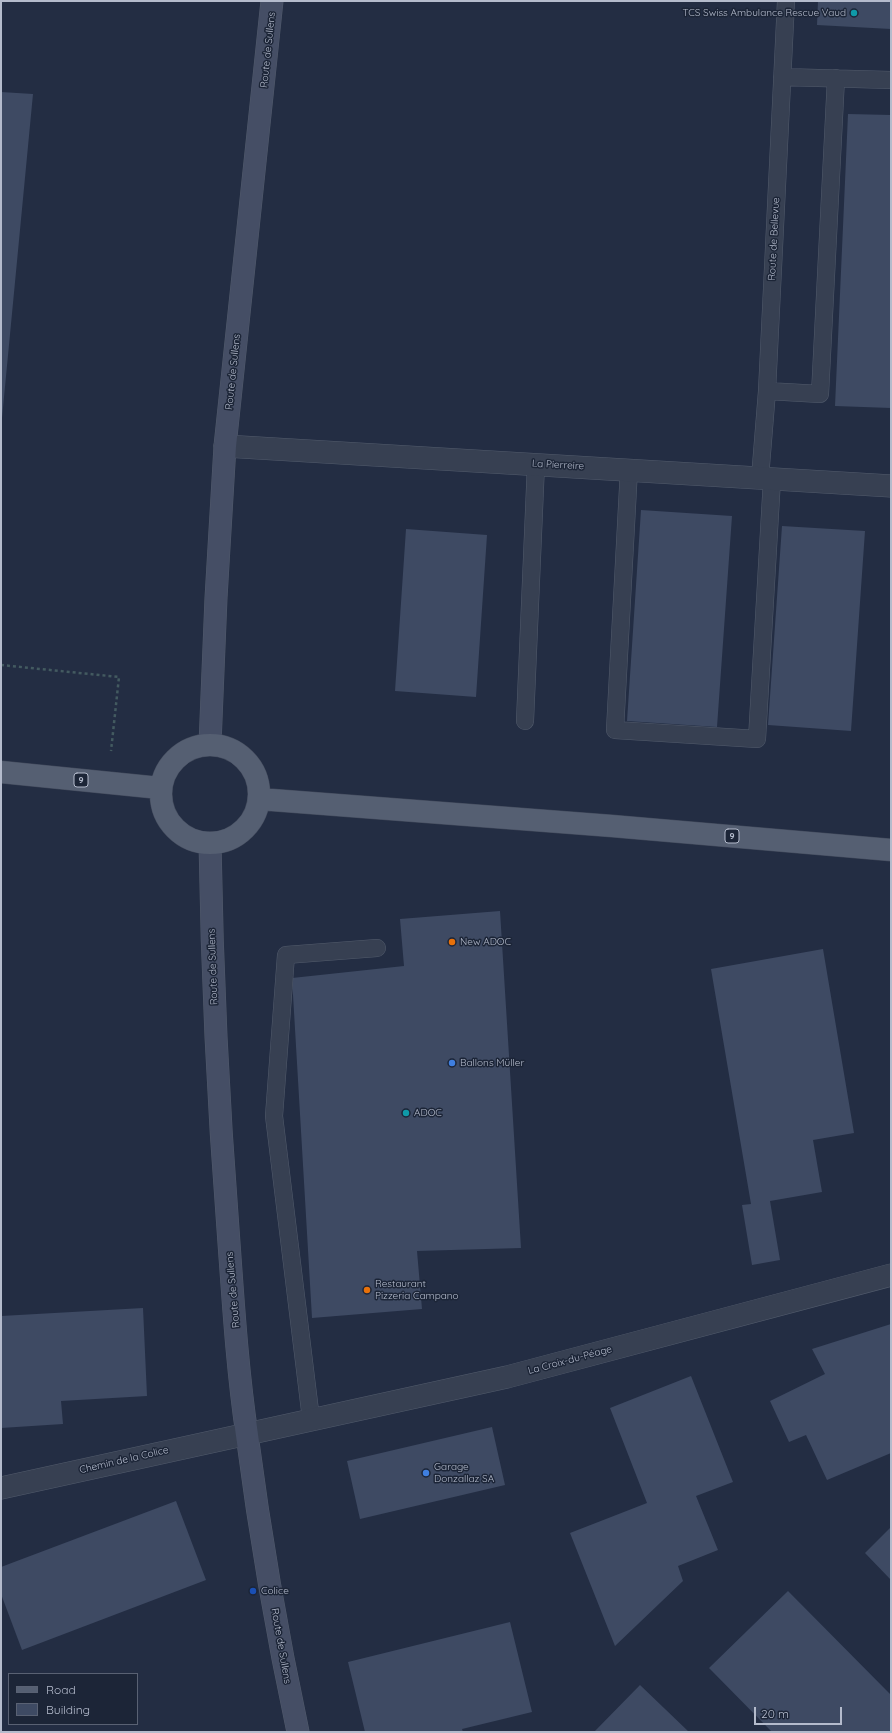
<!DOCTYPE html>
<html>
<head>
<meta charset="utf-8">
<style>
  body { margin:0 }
  #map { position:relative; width:892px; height:1733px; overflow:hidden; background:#232d43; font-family:Quicksand,sans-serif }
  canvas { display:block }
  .frame { position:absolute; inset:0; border:2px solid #b4bbcc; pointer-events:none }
  .legend { position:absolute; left:8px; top:1673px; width:130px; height:52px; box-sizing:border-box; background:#1c2537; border:1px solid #596173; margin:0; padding:5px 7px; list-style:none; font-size:12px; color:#b4bbcc }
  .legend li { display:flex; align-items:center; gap:8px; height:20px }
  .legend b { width:20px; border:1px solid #596173 }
  .scale { position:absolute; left:754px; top:1707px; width:88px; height:18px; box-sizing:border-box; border:2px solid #b4bbcc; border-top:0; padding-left:5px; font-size:12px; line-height:14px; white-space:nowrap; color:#b4bbcc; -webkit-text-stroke:3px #1c2537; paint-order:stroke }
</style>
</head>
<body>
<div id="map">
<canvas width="892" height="1733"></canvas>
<div class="frame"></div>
<ul class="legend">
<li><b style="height:5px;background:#555f72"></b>Road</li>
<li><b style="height:11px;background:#3e4a63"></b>Building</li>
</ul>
<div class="scale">20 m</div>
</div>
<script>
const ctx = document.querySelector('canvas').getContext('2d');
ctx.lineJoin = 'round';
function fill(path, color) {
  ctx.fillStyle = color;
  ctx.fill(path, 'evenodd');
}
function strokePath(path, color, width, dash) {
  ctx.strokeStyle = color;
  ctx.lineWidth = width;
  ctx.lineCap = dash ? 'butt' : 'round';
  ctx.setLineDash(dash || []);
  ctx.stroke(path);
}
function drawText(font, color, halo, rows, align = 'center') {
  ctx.font = font + ' Quicksand,sans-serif';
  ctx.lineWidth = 3;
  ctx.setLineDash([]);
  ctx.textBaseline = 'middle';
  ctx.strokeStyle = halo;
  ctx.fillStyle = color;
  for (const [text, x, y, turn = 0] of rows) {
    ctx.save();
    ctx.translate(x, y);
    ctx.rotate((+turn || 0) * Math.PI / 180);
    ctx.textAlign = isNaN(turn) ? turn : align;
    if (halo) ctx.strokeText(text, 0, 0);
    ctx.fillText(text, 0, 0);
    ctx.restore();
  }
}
const building = new Path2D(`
  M818,1H891V29L817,25Z
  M1,92L33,94L2,418H1Z
  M848,114L891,115V408L835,406Z
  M641,510L732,516L717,727L627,721Z
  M782,526L865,531L851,731L768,725Z
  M406,529L487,535L476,697L395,691Z
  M500,911L521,1248L417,1251L422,1309L312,1318L292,978L404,966L400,919Z
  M823,949L854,1133L813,1140L822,1192L770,1201L780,1260L752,1265L742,1205L751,1204L711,969Z
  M143,1308L147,1396L61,1401L63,1424L1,1428V1316Z
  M891,1324V1453L827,1480L806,1435L789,1442L770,1401L825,1374L812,1349Z
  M691,1376L733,1482L696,1496L718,1550L678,1566L683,1581L615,1646L570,1533L647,1503L610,1408Z
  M492,1427L505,1485L360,1519L347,1461Z
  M176,1501L206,1580L22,1650L1,1594V1567Z
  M891,1527V1580L865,1553Z
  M788,1591L891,1695V1732H772L709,1668Z
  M510,1622L532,1712L462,1729L463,1732H365L348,1662Z
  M640,1685L689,1732H594Z`);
const path = new Path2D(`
  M1,665L119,677L111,751`);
const lane = new Path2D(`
  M782,77L891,80
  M767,391L820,394L836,78
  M629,469L615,730L757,739L772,479
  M760,478L767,391L786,1
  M525,721L536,464
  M311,1419L274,1116L286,955L377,948`);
const street = new Path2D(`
  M225,446L891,486
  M1,1488L507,1377L891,1275`);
const secondary = new Path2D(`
  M210,744L216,598L225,446L272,1
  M210,843C212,972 218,1101 228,1229C233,1298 237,1367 247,1435C260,1535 277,1634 298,1732`);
const primary = new Path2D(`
  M161 794a49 49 0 1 1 98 0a49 49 0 1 1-98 0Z
  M1,772L160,788
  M259,799L612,826L891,850`);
const markers = [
  [854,13,4,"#0f9aa8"],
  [452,942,4,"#e8710a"],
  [452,1063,4,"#3f7fe0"],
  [406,1113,4,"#0f9aa8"],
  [367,1290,4,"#e8710a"],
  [426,1473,4,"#3f7fe0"],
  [253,1591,4,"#1a4fb4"]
];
const shields = [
  [81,780,14],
  [732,836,14]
];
const shieldNames = [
  ["9",81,780],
  ["9",732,836]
];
const poiNames = [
  ["TCS Swiss Ambulance Rescue Vaud",846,13,"right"],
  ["New ADOC",460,942],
  ["Ballons Müller",460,1063],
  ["ADOC",414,1113],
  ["Restaurant",375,1284],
  ["Pizzeria Campano",375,1296],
  ["Garage",434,1467],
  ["Donzallaz SA",434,1479],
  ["Colice",261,1591]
];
const streetNames = [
  ["Route de Sullens",268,50,-84],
  ["Route de Bellevue",774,239,-87],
  ["Route de Sullens",233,372,-84],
  ["La Pierreire",558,465,3],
  ["Route de Sullens",213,967,-92],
  ["Route de Sullens",233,1290,-95],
  ["La Croix-du-Péage",570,1360,-15],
  ["Chemin de la Colice",124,1460,-13],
  ["Route de Sullens",281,1646,80]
];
fill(building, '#3e4a63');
strokePath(lane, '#525b6c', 18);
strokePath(street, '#525b6c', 23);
strokePath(secondary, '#525b6c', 23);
strokePath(primary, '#41495b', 23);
strokePath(path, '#435a60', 2.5, [3, 3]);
strokePath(lane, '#374052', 17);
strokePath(street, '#374052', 22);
strokePath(secondary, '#454e65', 22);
strokePath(primary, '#555f72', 22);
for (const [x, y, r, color] of markers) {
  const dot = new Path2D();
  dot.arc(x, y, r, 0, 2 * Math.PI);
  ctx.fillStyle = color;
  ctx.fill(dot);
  strokePath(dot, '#1c2537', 1.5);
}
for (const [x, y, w] of shields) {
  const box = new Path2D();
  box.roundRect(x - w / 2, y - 7, w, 14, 3);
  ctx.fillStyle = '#1c2537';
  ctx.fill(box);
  strokePath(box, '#b4bbcc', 1);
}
drawText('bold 9px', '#b4bbcc', null, shieldNames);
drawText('10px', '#b4bbcc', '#1c2537', poiNames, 'left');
drawText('10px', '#b4bbcc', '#1c2537', streetNames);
</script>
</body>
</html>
